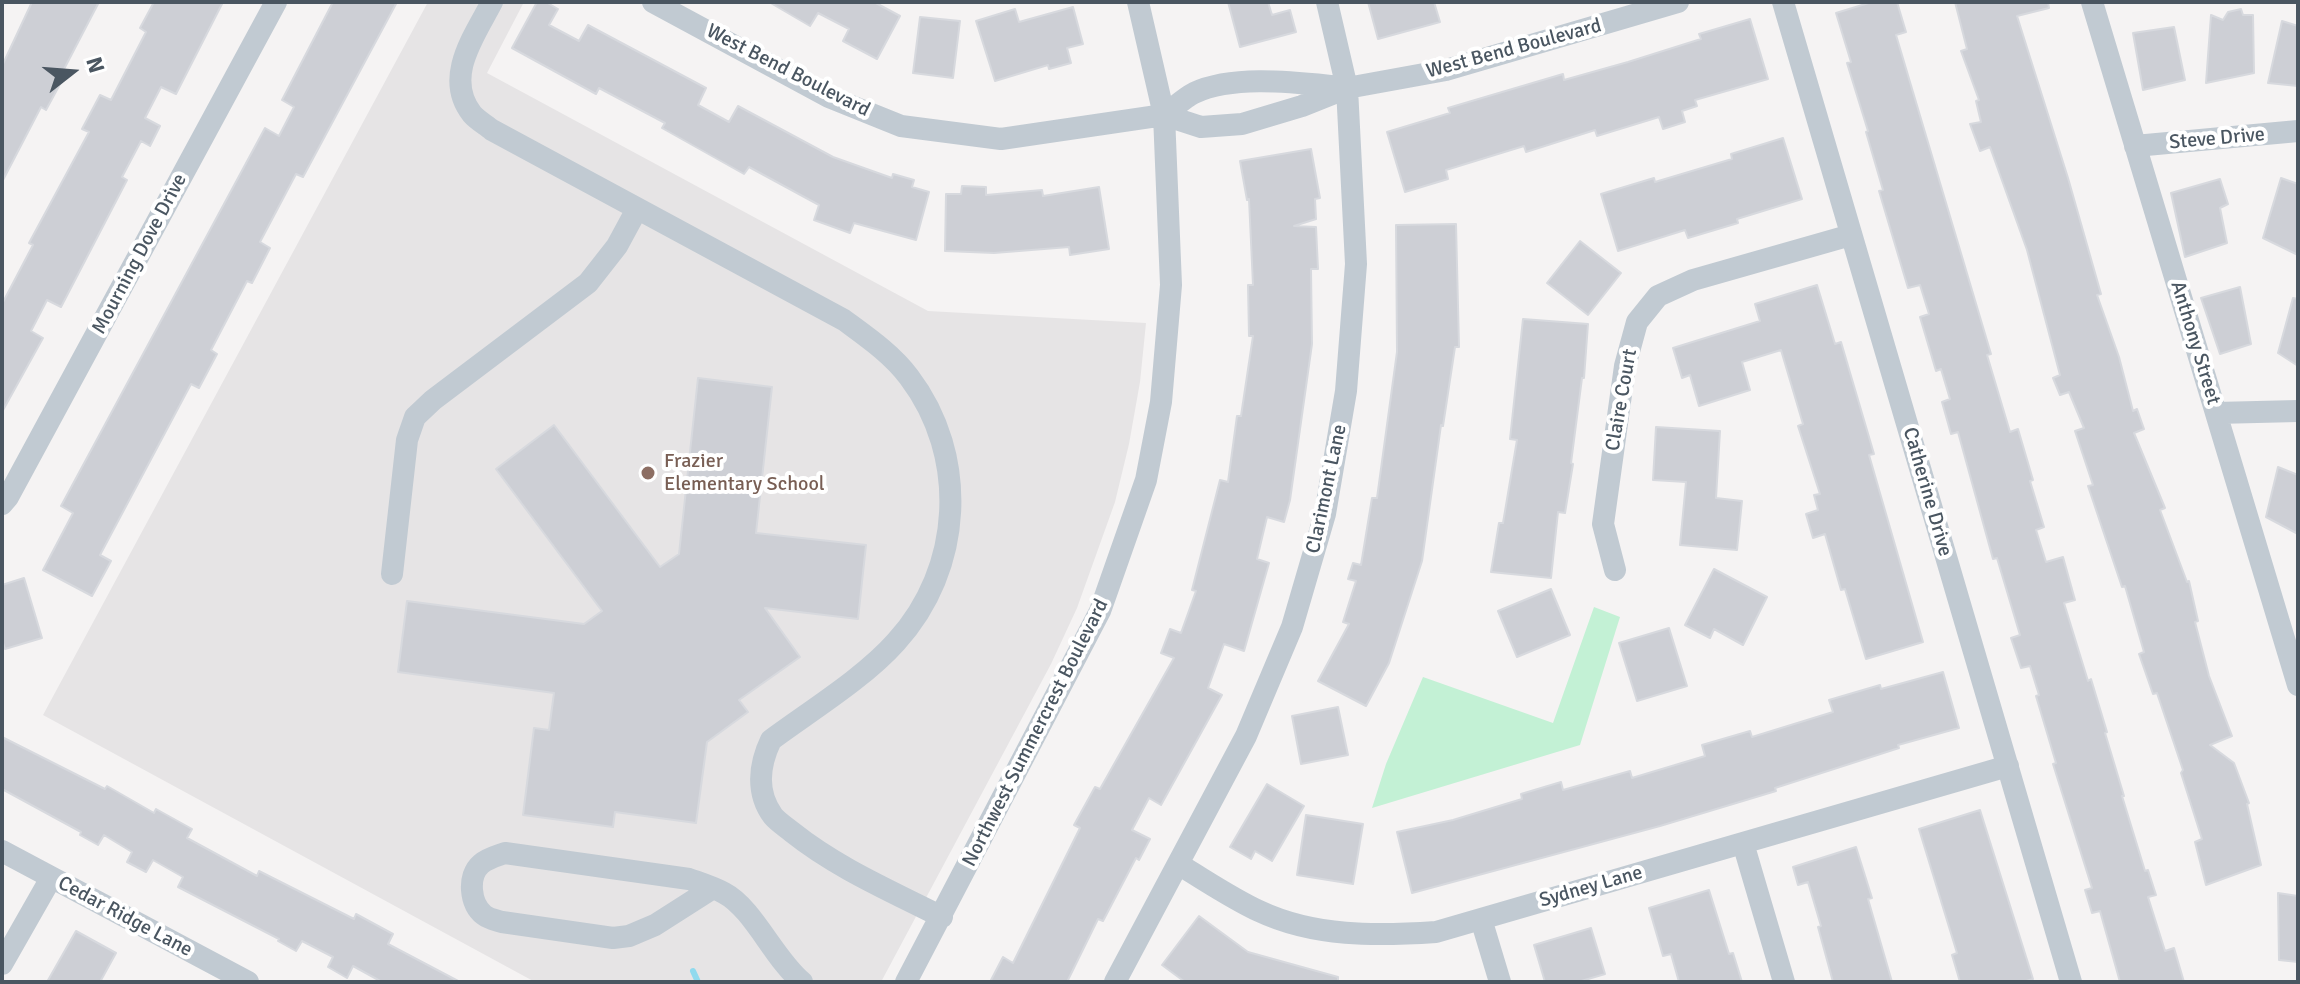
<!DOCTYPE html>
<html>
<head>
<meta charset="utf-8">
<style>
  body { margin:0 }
  #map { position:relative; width:2300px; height:984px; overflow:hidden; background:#f5f3f3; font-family:Signika,sans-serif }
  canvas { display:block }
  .frame { position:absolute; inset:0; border:4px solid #4a5661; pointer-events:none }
  .north { position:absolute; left:32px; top:32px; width:80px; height:80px; -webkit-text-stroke:6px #fff; paint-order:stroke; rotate:73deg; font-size:22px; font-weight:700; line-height:32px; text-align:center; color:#4a5661 }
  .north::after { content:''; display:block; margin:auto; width:28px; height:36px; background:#4a5661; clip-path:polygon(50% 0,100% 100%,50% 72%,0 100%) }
</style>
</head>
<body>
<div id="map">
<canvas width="2300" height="984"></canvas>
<div class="frame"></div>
<div class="north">N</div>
</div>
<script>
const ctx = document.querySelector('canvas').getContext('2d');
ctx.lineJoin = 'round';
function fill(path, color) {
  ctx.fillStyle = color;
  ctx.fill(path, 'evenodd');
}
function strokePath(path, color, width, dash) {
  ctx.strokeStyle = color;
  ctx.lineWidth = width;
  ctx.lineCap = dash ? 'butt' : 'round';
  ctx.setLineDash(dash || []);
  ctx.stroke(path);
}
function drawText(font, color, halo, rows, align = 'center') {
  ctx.font = font + ' Signika,sans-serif';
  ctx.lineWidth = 8;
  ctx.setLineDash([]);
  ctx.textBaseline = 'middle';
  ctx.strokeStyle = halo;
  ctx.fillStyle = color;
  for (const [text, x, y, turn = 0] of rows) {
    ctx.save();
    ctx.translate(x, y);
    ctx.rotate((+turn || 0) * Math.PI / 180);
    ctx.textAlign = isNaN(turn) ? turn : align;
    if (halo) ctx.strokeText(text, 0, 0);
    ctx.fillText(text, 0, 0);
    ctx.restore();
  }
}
const education = new Path2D(`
  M428,2H524L487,73L928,311L1146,323L1140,382L1129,444L1115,502L1077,608L1051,664L881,982H535L43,715Z`);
const green = new Path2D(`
  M1594,607L1620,617L1580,745L1372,808L1386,764L1423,677L1553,723Z`);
const stream = new Path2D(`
  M693,971L698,982`);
const building = new Path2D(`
  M32,2H99L62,73L65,75L46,110L41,107L2,182V66Z
  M154,2H223L176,94L161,87L145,118L160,126L150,146L141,141L122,177L127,180L61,307L47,300L31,331L43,338L2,412V304L33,245L29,243L89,132L82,129L100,95L111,100L146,32L140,28Z
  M333,2H397L303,177L296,174L260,242L270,248L252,283L247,281L211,350L217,354L199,388L191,384L100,555L111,561L92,596L43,570L73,513L61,506L265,128L279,136L294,107L282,100Z
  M537,2H546L558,9L549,25L579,41L588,25L706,88L698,105L729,122L738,106L833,157L892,178L893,174L914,180L912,187L929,192L916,240L854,223L850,233L814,220L819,205L749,167L744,174L662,128L665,123L599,88L596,94L512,48Z
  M769,2H874L900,16L877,59L843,41L849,29L818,13L810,26Z
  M1228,2H1268L1272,15L1290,10L1296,32L1240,47Z
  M1368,2H1434L1440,22L1378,39Z
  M1872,2H1897L1906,32L1896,35L1991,354L1987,355L2010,432L2018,429L2033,480L2030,481L2044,527L2036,530L2046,562L2063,557L2075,600L2064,603L2088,681L2091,679L2107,732L2105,733L2124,796H2122L2145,871L2148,870L2156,895L2148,897L2165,951L2174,948L2184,982H2120L2100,911L2092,913L2085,890L2092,888L2053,764L2056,763L2036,696L2039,695L2030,666L2021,668L2011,638L2020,635L1997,558L1993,559L1958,432L1951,434L1942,402L1950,399L1941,369L1936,371L1920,317L1929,314L1920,285L1908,288L1879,191L1883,190L1866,132L1868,131L1847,63L1851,62L1836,13Z
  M1955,2H2048L2049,8L2017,16L2068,178L2101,294L2097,295L2119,357L2133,411L2137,409L2144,429L2134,433L2165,508L2160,510L2187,582L2189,581L2198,621L2195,622L2209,676L2232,736L2210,745L2234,763L2249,803L2247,804L2261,865L2206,885L2195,842L2202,839L2181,773L2183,770L2157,693L2153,694L2139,654L2144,652L2125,586L2122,587L2088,486L2093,485L2075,431L2084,428L2069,392L2060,395L2053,378L2060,375L2027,250L1990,147L1980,151L1970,124L1981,122L1976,101L1979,100L1961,51L1967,49Z
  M1073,7L1083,44L1067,48L1071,63L1049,69L1048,65L995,81L976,21L1015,9L1019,22Z
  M2241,9L2243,15H2253L2254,73L2206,83L2211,15L2223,20L2228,12Z
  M920,17L960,21L953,78L913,73Z
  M1750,19L1768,79L1695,100L1697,106L1682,111L1685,122L1663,129L1659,117L1597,136L1595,130L1526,152L1524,146L1446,170L1448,179L1405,192L1387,132L1450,113L1448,108L1563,74L1564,80L1628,62L1701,39L1699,34Z
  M2282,21L2298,26V86L2268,83Z
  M2174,27L2185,80L2143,90L2133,33Z
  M1783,138L1802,199L1737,219L1738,223L1688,238L1685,230L1618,251L1601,194L1654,178L1655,182L1732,159L1731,154Z
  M1311,149L1320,198L1315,199L1316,219L1294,226L1316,227L1318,269H1311L1312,344L1290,500L1284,522L1267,517L1257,559L1269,563L1244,651L1224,644L1208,688L1222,695L1161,805L1149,798L1132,830L1150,839L1139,860L1136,858L1103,921L1098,919L1067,982H990L1003,957L1013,963L1080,828L1074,825L1095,787L1100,789L1174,658L1161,653L1170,629L1181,633L1196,591L1192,590L1220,480L1228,482L1237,416H1241L1253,336H1249L1248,285H1253L1249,199L1247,200L1240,161Z
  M2281,178L2298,184V255L2263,238Z
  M2220,179L2228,204L2220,208L2227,243L2185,257L2171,193Z
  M962,186L986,187V195L1042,190L1043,196L1099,187L1109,249L1070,255L1069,247L994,253L945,251L946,194H961Z
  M1456,224L1459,347H1455L1443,426L1441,425L1422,561L1389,663L1366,706L1318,681L1349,624L1343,622L1356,581L1348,579L1353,563L1361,565L1372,498H1377L1397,352L1396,225Z
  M1580,241L1621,273L1588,315L1547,283Z
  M1817,285L1835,344L1841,342L1874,454L1869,455L1923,642L1866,659L1845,589L1841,590L1825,534L1813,538L1806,514L1818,510L1814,495L1820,494L1798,426L1803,424L1781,350L1742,362L1750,390L1699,406L1690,375L1682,378L1673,348L1760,321L1755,304Z
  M2240,287L2251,344L2220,354L2201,298Z
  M2293,298L2298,299V366L2278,353Z
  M1523,319L1588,324L1584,378H1582L1571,463L1573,464L1565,513L1558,512L1551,578L1491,572L1499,523H1503L1517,440L1510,439Z
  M698,378L772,387L756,533L866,545L858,619L765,608L800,657L739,700L748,712L707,742L696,823L615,812L613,827L523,815L534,728L549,730L554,693L398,672L407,601L584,624L602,611L496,469L554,425L660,567L679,554Z
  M1656,427L1720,431L1716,498L1742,501L1737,550L1680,545L1686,482L1653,480Z
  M2278,467L2298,475V534L2266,517Z
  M1714,569L1767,597L1743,645L1714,629L1710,638L1685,625Z
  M24,578L42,638L5,649L2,640V585Z
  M1551,589L1570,635L1517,657L1498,611Z
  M1669,628L1687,686L1637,701L1619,643Z
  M1943,672L1959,728L1898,745L1899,748L1775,788L1776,791L1660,826L1412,893L1397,832L1453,820L1522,799L1521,794L1561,782L1563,790L1630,771L1632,778L1705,756L1702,745L1750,731L1752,737L1833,712L1829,700L1880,685L1881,689Z
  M1338,707L1348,755L1301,764L1292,716Z
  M2,737L105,789L107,786L154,813L156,809L192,829L187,838L257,876L259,871L354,919L356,914L393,934L388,944L460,982H382L353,966L347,978L328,967L333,957L302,941L296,951L278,941L279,939L178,887L183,877L153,860L146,872L127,862L132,852L104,835L98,845L80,835L81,832L2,789Z
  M1267,784L1304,806L1272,861L1255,851L1251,859L1230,847Z
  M1980,810L2033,979L2023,982H1960L1952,955L1957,953L1919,829Z
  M1306,815L1363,824L1353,884L1297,875Z
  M1856,847L1872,898L1868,899L1892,982H1833L1818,927L1821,926L1808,882L1798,885L1793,867Z
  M1709,890L1729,954L1733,953L1742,982H1679L1671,954L1663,956L1649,908Z
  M2278,893L2298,896V962L2279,960Z
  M1199,916L1248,952L1338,977V982H1185L1162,965Z
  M1591,928L1605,974L1578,982H1545L1534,945Z
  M76,931L116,953L100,982H47Z`);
const minor = new Path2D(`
  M492,2C475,35 443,77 472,114C477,120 486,125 492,130L844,320C867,337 892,354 909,377C969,456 963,569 896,642C864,678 810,711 771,740C759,765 756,793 773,816C778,822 786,827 792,832C837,868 891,891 942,917
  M653,2L829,97L901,126L1001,139L1164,115L1201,127L1242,124L1302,106L1347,88L1446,70L1678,2
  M1783,2L2071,982
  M2092,2L2298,685
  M1164,115C1174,108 1184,98 1194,93C1235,74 1299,83 1342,87
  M2135,146L2298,131
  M2216,413L2298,411
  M2,504L8,497L276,2
  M1615,570L1603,524L1625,366L1637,322L1658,296L1693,280L1851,235
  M392,574L407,440L415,417L433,400L588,283L617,246L637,209
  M1743,843L1784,982
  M2,851L248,982
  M1178,864C1205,880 1231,898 1259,911C1314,937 1376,936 1436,932L2008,766
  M713,888L655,925L629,936L613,938L502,922C496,920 489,919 484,915C470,904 467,876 481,864C488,858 497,856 505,853L689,879C700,883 713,887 724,893C753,908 774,959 802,982
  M1481,919L1500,982
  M2,964L51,878
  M906,982L1100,611L1146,480L1161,402L1171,285L1164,115L1138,2
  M1115,982L1246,736L1292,627L1325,514L1346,391L1356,264L1347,88L1327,2`);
const markers = [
  [648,473,8,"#8d6e63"]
];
const streetNames = [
  ["West Bend Boulevard",1514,49,-15],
  ["West Bend Boulevard",788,71,27],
  ["Steve Drive",2217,139,-5],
  ["Mourning Dove Drive",140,254,-62],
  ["Anthony Street",2195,343,73],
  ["Claire Court",1622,400,-80],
  ["Clarimont Lane",1327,489,-78],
  ["Catherine Drive",1927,492,74],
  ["Northwest Summercrest Boulevard",1036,733,-63],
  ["Sydney Lane",1591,887,-16],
  ["Cedar Ridge Lane",125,917,28]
];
const educationNames = [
  ["Frazier",664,462],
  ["Elementary School",664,485]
];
fill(education, '#e6e4e5');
fill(green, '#c3f1d5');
strokePath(stream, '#90daee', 6);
fill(building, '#cdcfd5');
strokePath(building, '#d7d9de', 2);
strokePath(minor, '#c1cad2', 22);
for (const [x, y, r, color] of markers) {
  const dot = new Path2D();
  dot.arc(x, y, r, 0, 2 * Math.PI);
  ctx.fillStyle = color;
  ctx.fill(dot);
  strokePath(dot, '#fff', 3);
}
drawText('20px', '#4a5661', '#fff', streetNames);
drawText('20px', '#785e54', '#fff', educationNames, 'left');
</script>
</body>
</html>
